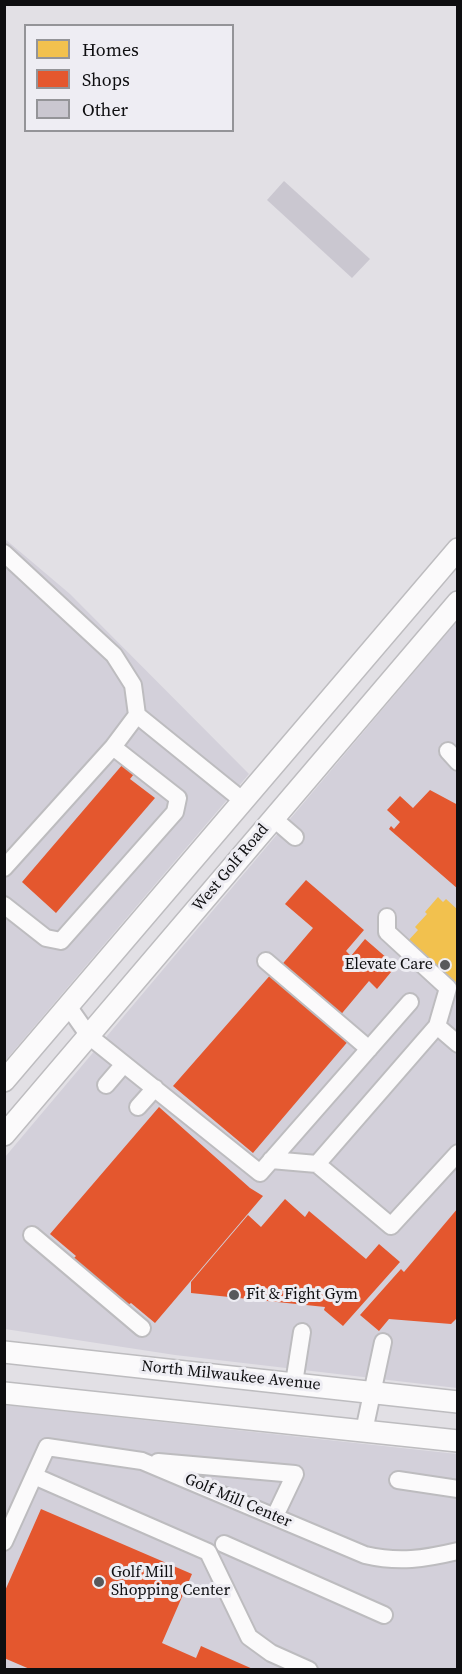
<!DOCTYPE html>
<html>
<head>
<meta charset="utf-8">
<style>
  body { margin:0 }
  #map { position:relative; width:462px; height:1674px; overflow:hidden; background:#e2e0e5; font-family:"Source Serif 4",serif }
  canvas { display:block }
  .frame { position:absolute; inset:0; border:6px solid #0e0e10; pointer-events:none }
  .legend { position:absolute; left:24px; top:24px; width:210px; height:108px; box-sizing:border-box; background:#eeedf3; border:2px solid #949498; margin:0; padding:8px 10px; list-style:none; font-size:18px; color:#0e0e10 }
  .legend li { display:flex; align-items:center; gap:12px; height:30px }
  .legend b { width:30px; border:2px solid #949498 }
</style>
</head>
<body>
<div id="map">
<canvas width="462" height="1674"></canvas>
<div class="frame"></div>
<ul class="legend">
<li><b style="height:16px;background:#f2c14e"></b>Homes</li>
<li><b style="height:16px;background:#e4572e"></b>Shops</li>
<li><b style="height:16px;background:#cac7d0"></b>Other</li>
</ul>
</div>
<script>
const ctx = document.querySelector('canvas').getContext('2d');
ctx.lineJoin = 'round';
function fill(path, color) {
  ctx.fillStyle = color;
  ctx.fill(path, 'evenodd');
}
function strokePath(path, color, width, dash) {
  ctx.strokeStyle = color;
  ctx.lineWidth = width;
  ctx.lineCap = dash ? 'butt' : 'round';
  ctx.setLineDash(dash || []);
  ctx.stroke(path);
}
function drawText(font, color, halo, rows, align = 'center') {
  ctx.font = font + ' "Source Serif 4",serif';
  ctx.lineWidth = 6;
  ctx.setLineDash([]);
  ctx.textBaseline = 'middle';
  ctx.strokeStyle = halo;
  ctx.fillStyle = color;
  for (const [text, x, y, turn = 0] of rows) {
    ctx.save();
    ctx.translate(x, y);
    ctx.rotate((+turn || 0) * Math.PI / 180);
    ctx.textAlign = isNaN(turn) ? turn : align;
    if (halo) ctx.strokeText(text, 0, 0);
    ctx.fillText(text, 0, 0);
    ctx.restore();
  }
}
const built = new Path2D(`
  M5,539L70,594L249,774L5,1061Z
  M457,621V1388L175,1355L5,1329V1157Z
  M5,1405L457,1454V1669L5,1670Z`);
const homes = new Path2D(`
  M438,897L443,902L446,899L458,910V989L407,942L418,930L415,927L427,914L425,912Z`);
const shops = new Path2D(`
  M123,764L134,774L130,779L155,798L56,913L22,882Z
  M430,790L458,805V889L389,829L391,826L394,829L400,822L387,810L400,796L413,808Z
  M306,880L364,930L346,951L351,956L365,939L396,966L377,989L369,981L338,1018L279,968L313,928L285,904Z
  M273,972L350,1039L253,1153L173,1086Z
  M159,1107L250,1188L263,1196L155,1323L131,1303L128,1305L114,1297L89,1277L74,1258L76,1256L50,1234Z
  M285,1199L305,1217L309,1211L366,1259L379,1244L400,1262L343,1326L324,1310L325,1307L191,1293V1282L248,1215L261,1227Z
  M458,1208V1317L451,1324L389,1319L379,1331L360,1315L401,1269L404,1272Z
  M41,1509L192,1574L162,1643L196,1658L201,1646L255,1670H32L4,1658V1593Z`);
const building = new Path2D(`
  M284,181L370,259L352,278L267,200Z`);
const minor = new Path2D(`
  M4,553L114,655L133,685L137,715L242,800
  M448,751L458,762
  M273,818L295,837
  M4,868L113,747L137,715
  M4,905L46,938L61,941L175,812L178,798L113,747
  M266,961L369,1049
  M68,1006L89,1036L260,1173L410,1002
  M437,1026L458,1044
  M106,1085L124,1064
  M138,1107L155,1088
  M271,1160L317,1164L391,1226L458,1153
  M317,1164L437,1026L448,988L387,932V917
  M32,1235L142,1328
  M294,1383L302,1332
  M364,1431L383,1342
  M158,1462L295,1474L275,1516
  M34,1476L208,1552L249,1637L271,1653L309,1670
  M398,1480L458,1489
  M4,1542L47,1447L142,1461L365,1555C399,1563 424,1559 458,1551
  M224,1544L384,1615`);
const major = new Path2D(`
  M4,1081L458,549
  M4,1135L458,602
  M4,1352L458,1402
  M4,1393L458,1441`);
const markers = [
  [445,965,6,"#58585b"],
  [234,1295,6,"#58585b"],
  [99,1582,6,"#58585b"]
];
const streetNames = [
  ["West Golf Road",231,868,-50],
  ["North Milwaukee Avenue",231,1376,6],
  ["Golf Mill Center",238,1501,23]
];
const poiNames = [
  ["Elevate Care",433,965,"right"],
  ["Fit & Fight Gym",246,1295],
  ["Golf Mill",111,1573],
  ["Shopping Center",111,1591]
];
fill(built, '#d3d0da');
fill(homes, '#f2c14e');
fill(shops, '#e4572e');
fill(building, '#cac7d0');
strokePath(minor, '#bdbcbf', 20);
strokePath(major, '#bdbcbf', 24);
strokePath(minor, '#fbfafb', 16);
strokePath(major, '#fbfafb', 21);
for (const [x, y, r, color] of markers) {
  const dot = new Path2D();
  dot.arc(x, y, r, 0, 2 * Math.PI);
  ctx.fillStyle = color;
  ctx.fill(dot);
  strokePath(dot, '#eeedf3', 2);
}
drawText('16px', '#0e0e10', '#eeedf3', streetNames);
drawText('16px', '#0e0e10', '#eeedf3', poiNames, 'left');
</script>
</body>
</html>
